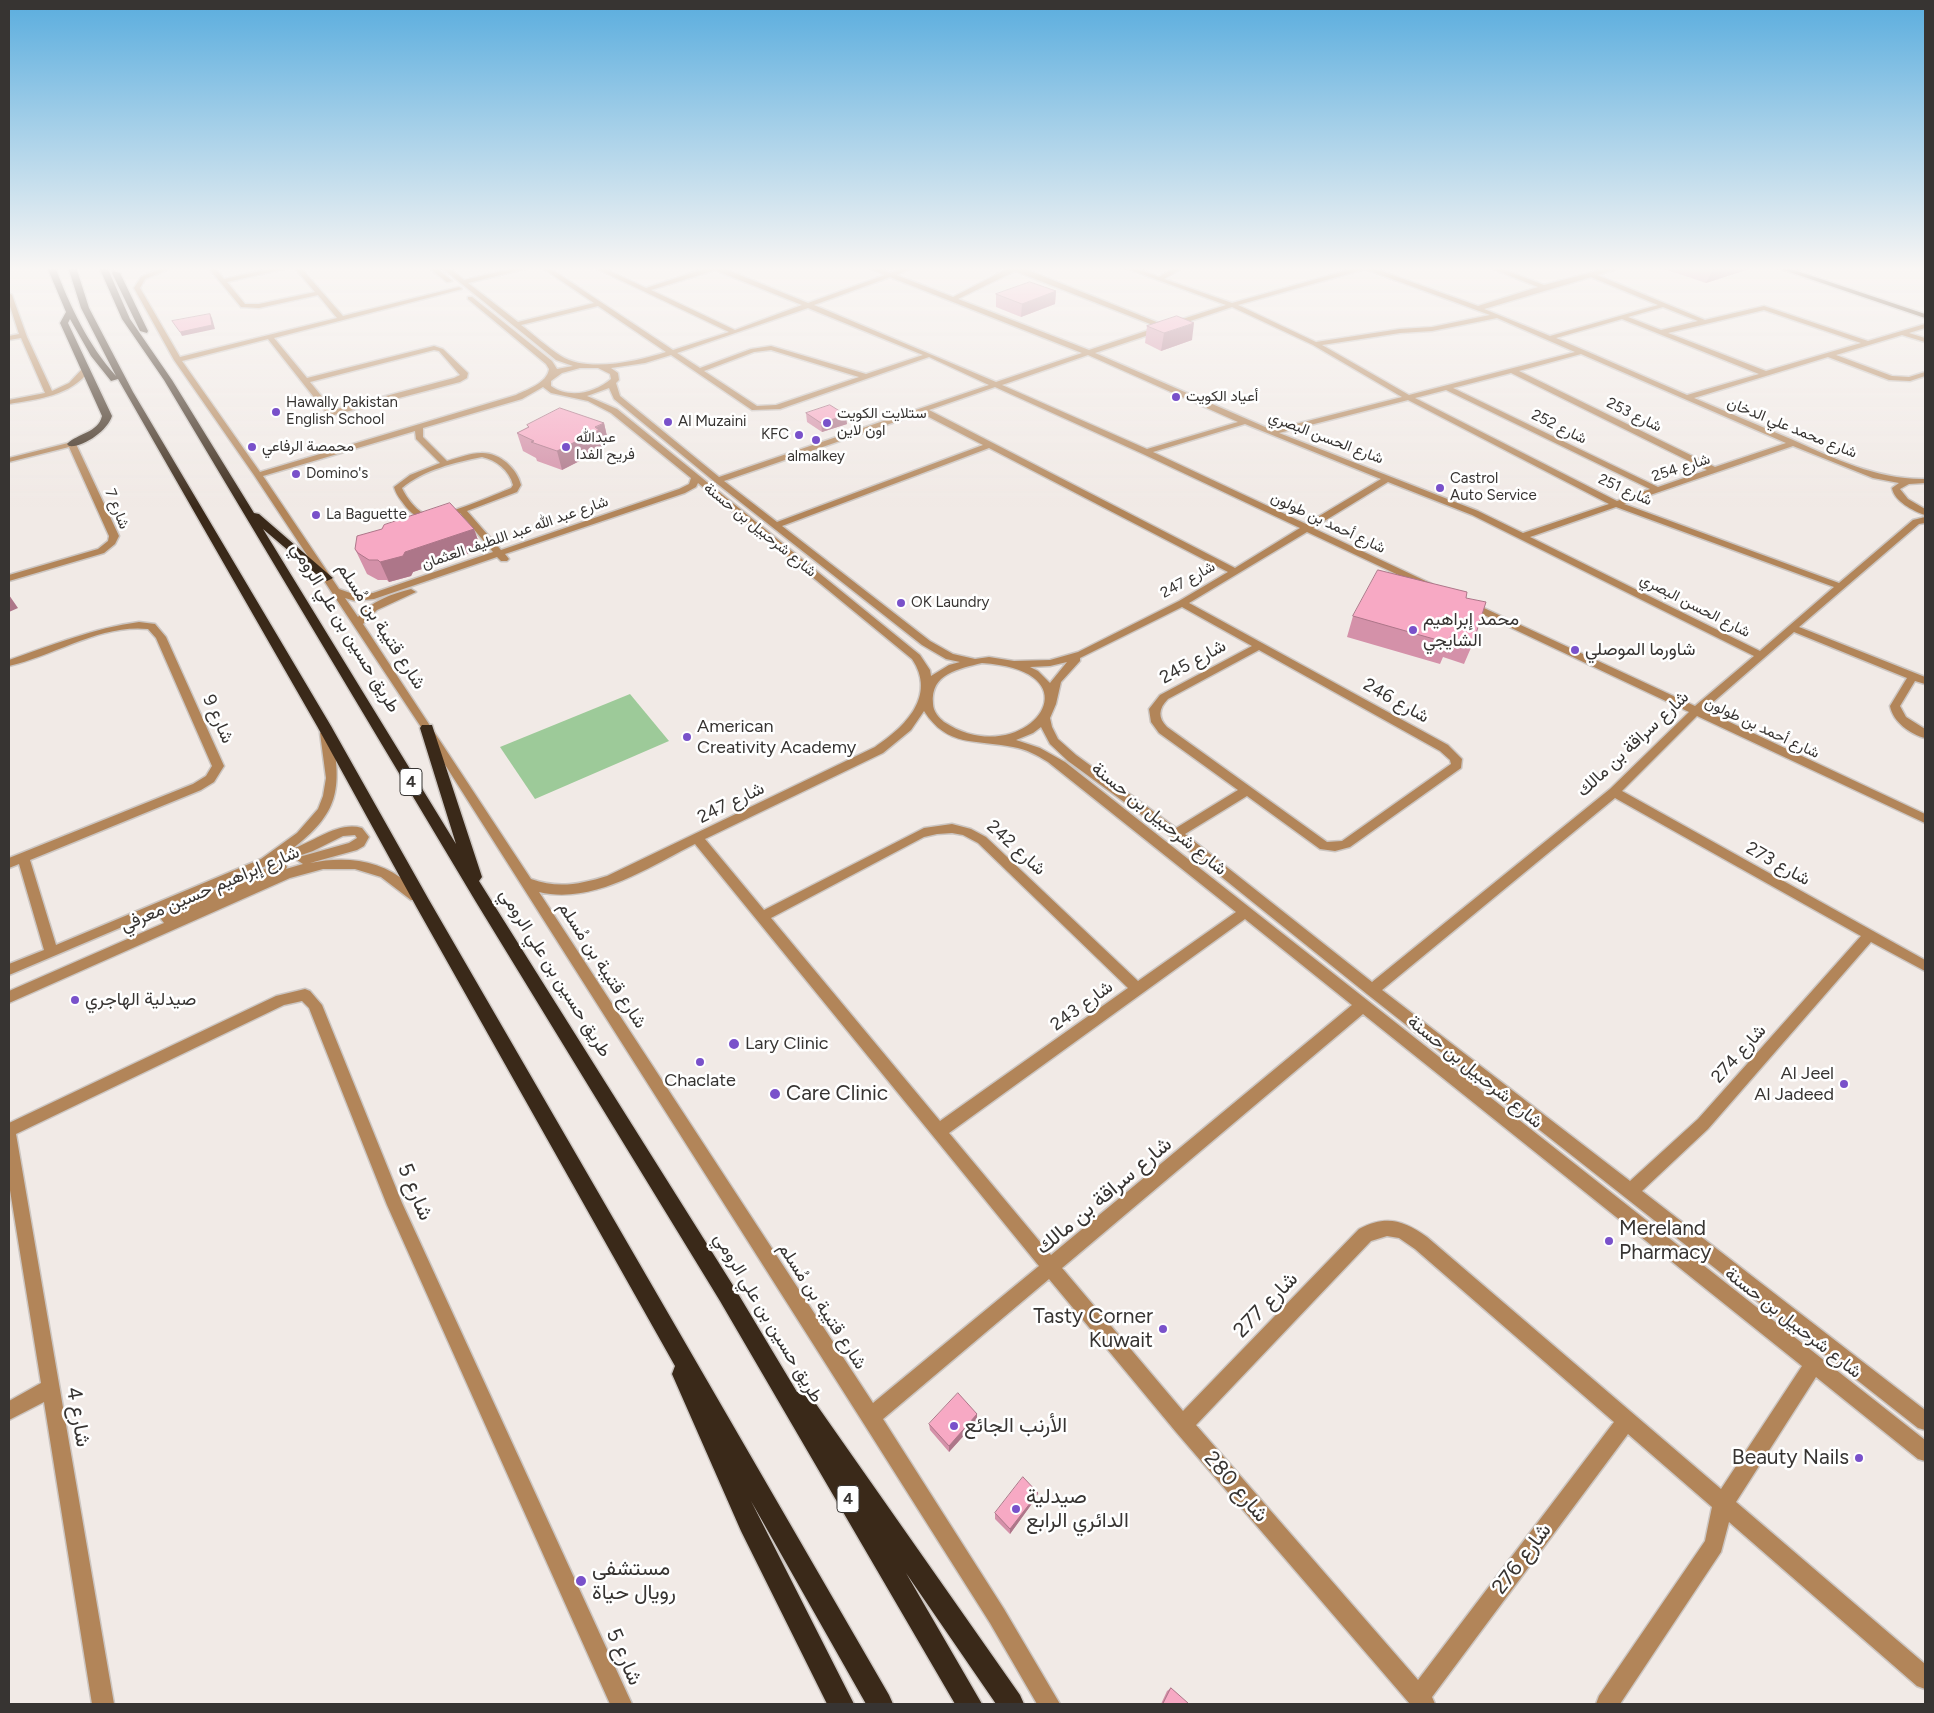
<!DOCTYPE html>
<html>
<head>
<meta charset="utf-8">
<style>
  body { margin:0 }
  #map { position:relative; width:1934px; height:1713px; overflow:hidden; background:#f1eae6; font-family:Figtree,sans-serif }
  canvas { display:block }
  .frame { position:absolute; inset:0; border:10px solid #373432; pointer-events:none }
</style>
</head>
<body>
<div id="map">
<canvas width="1934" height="1713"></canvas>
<div class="frame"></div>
</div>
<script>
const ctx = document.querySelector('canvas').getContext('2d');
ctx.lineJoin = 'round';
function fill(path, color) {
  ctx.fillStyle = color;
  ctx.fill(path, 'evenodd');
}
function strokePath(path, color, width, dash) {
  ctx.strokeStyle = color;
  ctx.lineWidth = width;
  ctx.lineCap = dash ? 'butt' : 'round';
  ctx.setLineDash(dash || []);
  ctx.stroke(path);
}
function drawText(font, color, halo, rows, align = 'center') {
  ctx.font = font + ' Figtree,Vazirmatn,sans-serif';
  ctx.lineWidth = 5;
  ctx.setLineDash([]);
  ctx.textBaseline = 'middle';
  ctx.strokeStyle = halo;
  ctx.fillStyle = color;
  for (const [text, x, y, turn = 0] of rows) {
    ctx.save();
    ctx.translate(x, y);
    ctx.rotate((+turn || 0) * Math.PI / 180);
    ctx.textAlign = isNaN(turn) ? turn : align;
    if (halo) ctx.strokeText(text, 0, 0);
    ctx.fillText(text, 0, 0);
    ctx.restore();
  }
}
const green = new Path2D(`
  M630,694L669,741L535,799L500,747Z`);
const minor = new Path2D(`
  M164,267H173L145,279L140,288L180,357L337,318L318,295L259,308L241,307L208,267H214L224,279L279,267H292L227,282L245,304H259L315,292L294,267H300L343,316L459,287L462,289L274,338L307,378L434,346L443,349L468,373L467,378L460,382L334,415H328L268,339L182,361L260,472L516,395C528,389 547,383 549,369L546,364L468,299V297H472L552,361L557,369L573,366L556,360L441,267H448L464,280L520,267H532L468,283L518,322L594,303L541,267H548L673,350L729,332L593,267H601L646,288L710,267H720L808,303L885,275L867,267H876L890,273L906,267H915L896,275L953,297L1009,268L1008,267H1020L1164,325L1226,305L1123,267H1132L1159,277L1176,267H1184L1164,279L1232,303L1359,267H1370L1478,306L1538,287L1488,267H1497L1544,285L1612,267H1623L1597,275L1705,320L1764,306L1868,341L1925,324V328L1909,333L1925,338V342L1902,335L1836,355L1892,376L1909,377L1925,372V376L1910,381L1889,380L1828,357L1694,398C1727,412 1760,426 1793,440C1835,459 1879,480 1925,479V483L1909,484L1900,489L1908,499L1925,509V515C1913,511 1894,501 1892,488L1899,483L1873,478L1793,446L1624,504L1839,583L1913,520L1925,517V523L1919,524L1799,627L1925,677V684L1915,681L1900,706L1906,717L1925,729V738C1910,734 1893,722 1890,706L1907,678L1794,632L1704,710L1925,814V823L1697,716L1622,791L1925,960V971L1871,942L1708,1129L1642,1191L1925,1410V1430L1918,1428L1367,994L1172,837L1068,761L1050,744L1041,727L1033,733L1016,740L1040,748L1065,762L1925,1440V1461L1918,1459L1816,1377L1736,1502L1925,1664V1689L1917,1686L1729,1522L1721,1552L1620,1704H1596L1599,1696L1705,1541L1712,1507L1628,1434L1432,1697L1435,1704H1410L1176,1432L1049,1279L883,1419L1004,1609L1060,1704H1037L990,1623L864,1424L423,730L254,475L174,360L134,288L141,277ZM1365,269L1490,315L1432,327L1400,329L1316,342L1238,305ZM715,270L802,305L735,330L651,290ZM1015,271L1158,327L1089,350L958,299ZM890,277L1082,353L996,382L814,305ZM1591,277L1658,305L1550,336L1484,309ZM598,306L666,352C638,361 588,373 561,356C547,347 534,335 521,325ZM1232,307L1313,345L1402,397L1272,430L1095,353ZM1663,307L1698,321L1661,330L1628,317ZM808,308L923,355L866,374L771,346L751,349L700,368L677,353ZM1764,310L1861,343L1766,371L1668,333ZM1497,318L1575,352L1409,395L1322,345L1400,333L1432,331ZM1622,319L1759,374L1687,395L1556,338ZM434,350L439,351L460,375L454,378L333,410L310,382ZM771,350L859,377L776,405L757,406L704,371L754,352ZM1581,354L1786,443L1715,467L1519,371ZM671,355L752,410L780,409L929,357L989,385L719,477L620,396L616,383L619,380L618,373L611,368L645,363ZM1088,355L1238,422L1147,449L1002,385ZM580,368H598L610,374L611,379C595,393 569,399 551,386V381L562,373ZM1511,373L1707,470L1658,487L1453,388ZM543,387L551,393L588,401L611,413L691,478L689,484L679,489L501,550L467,511L517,492L521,485C517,468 499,452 481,453C470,453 457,458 447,461L423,437V428L522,399ZM995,387L1143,454L1300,528L1235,568L929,410ZM609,388L614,399L715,482L922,645L946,659L960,662L949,665L931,676L930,670L920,655L617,409L587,396ZM1446,390L1650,489L1617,501L1415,398ZM1408,400L1609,504L1523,533L1478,511L1279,433ZM921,413L983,445L777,522L724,481ZM1245,424L1381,479L1306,524L1153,452ZM415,431L416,439L440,463L410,475L394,487C396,495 401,500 406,507C423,527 438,518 460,513L493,552L373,593L356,595L339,589L263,476ZM989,448L1228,572L1179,601L1078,652L1050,660L1014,661L989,657L975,659L953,654L930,641L782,526ZM482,457C496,460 509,470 513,485L511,488C494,495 444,517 429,515C418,514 406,497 402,488C423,470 456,462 482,457ZM1388,482L1472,515L1754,656L1695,706L1471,602H1465V606L1689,712L1610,789L1372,982L1185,834L1247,796L1320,849L1335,851L1350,847L1461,768L1462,759L1448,745L1189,603L1307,532L1426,588H1432V584L1313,528ZM698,483L912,659C937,696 905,727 875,747L607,876C581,884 558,889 531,879L363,624L377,610L416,592L411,589C392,594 371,601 358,617L345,598L355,601L374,599L497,557L501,561H507L509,559L505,554L685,493L696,487ZM1616,507L1834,587L1760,651L1530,537ZM1182,607L1252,646L1160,695L1149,709L1151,722L1159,733L1238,790L1176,828L1076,755L1058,739L1052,727L1050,718L1056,704L1061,682L1080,661V658ZM1259,650L1440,751L1450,760L1451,764L1342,841L1327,842L1167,727C1158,718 1158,709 1168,699ZM1067,662L1050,683L1038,671L1030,667L1050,666ZM982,663C1105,671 1023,774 944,722C939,718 933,711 933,704C930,673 959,669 982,663ZM924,711C948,748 975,739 1013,747C1026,749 1037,755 1048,762L1236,912L1138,981L986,837L971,829L952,824L924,828L764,910L705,839L883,753L911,730ZM1615,798L1861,936L1698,1119L1630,1181L1382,990ZM952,833L963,835L978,843L1128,988L940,1121L771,918L924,837L937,834ZM695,844L1039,1266L873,1403L539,892C593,905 649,867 695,844ZM1245,919L1352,1005L1051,1255L949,1133ZM1363,1014L1802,1366L1721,1489L1427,1237C1403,1220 1386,1215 1359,1229L1183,1411L1062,1268ZM1387,1236L1399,1238L1415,1249L1614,1422L1418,1680L1196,1425L1371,1241Z
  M428,267H435L452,281L447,282Z
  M9,293L12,295L27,337L52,391L69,383L83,368H89L90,370C71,396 38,399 9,404V400L45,393L21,338L9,340V336L19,334L9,303Z
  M72,442L76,444L119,536L115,544L104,553L9,581V575L98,549L108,541L109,536L69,447L9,462V458Z
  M139,622L155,624L166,637L224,766L214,782L201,790L30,860L56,945L261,859L297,833L318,809L323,796L326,778L320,733L326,729L332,733C342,790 339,813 292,849C314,842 338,821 362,828L369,837L364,846L357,850L310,863C345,856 380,859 409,884C414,888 419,891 422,897L421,900H411L381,877L355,869H323L290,878L9,1003V991L164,923L161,919L163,915L185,902L277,864H285L287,867L286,869L303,864L297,860L299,857L349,843L357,838L355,835L343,836L313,851L278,863L275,862L9,975V964L44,950L19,864L9,868V858L193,784L206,776L212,766L156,638L148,629C100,624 54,656 9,666V660C52,645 94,628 139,622Z
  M305,989L310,991L322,1005L402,1203L632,1704H610L387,1205L309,1008L302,1001L284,1005L16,1134L114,1704H92L44,1402L9,1420V1401L41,1383L9,1184V1123L276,996Z`);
const major = new Path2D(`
  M1775,267H1785L1925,314V318Z`);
const highway = new Path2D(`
  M47,267H55C70,306 88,345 116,376L81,308L68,267H76L89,308L133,392L331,726L429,900L889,1695L893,1704H866L751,1501L854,1704H827L741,1531L672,1374L675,1366L417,908L317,726L118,379L111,381L91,356L70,319L68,323L112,416C108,430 83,448 69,446L67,444C78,433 98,433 102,416L60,323L66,312Z
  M99,267H107L130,319L172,380L254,513L259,514L333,578L327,581L323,580L263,529L456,844L420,728L422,725H432L482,877L479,881L734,1287L797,1392L801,1391L809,1394L1020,1695L1024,1704H996L906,1573L982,1704H955L720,1301L476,902L164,380L122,319Z
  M113,271L120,273L148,331L147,333L140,331L112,273Z`);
const wall = new Path2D(`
  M1658,267H1750L1749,269L1706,283Z
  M1056,291L1055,304L1021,317L996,307V294Z
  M1147,326L1192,340L1161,351L1145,343Z
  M806,413L847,424L822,432L807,422Z
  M604,423L608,441L602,445L603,449L562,470L537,461L536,458L523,451L517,433L528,427L527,425Z
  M474,529L481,549L413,572L411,576L389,582L387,580H378L367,574L355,549Z
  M1466,598L1473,643L1464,664L1443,657L1440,664L1347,637L1353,616Z
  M977,1414V1421L949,1452L930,1430L929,1424Z
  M1038,1493L1036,1498L1010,1534L995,1519V1513Z
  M1171,1688L1187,1704H1161L1167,1691Z`);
const shadedWall = new Path2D(`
  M1714,267H1750L1749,269L1706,283Z
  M1056,291L1055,304L1021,317L1022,304Z
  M210,314L212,318L215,329L182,336L180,332Z
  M1194,323L1192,340L1161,351L1164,333Z
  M846,415L847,424L822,432L821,423Z
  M604,423L608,441L602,445L603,449L562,470L557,451Z
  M474,529L481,549L413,572L411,576L389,582L380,562L405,552Z
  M9,595L18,608L9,612Z
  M977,1414V1421L949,1452V1446Z
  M1038,1493L1036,1498L1010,1534V1529Z`);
const building = new Path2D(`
  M1030,282L1056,291L1022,304L996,294Z
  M210,314L212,325L180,332L172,321Z
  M1177,316L1194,323L1164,333L1147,326Z
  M830,405L846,415L821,423L806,413Z
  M560,408L604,423L595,427L599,430L557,451L531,442L534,441L517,433L529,427L527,425Z
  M450,503L474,529L405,552L403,556L380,562L378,560H369L358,553L355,549L357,536L382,529L384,525Z
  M1378,570L1467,592L1466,598L1486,602L1473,643L1450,637L1448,643L1353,616Z
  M958,1393L977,1414L949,1446L929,1424Z
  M1023,1477L1038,1493L1010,1529L995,1513Z
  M1171,1688L1188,1703L1187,1704H1163Z`);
const markers = [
  [1176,397,5,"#7951ca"],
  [276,412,5,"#7951ca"],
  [668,422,5,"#7951ca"],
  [827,423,5,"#7951ca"],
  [799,435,5,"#7951ca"],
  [816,440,5,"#7951ca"],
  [252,447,5,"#7951ca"],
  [566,447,5,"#7951ca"],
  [296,474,5,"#7951ca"],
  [1440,488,5,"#7951ca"],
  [316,515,5,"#7951ca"],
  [901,603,5,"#7951ca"],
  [1413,630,5,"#7951ca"],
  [1575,650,5,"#7951ca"],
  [687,737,5,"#7951ca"],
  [75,1000,5,"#7951ca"],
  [734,1044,6,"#7951ca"],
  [700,1062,5,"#7951ca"],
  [1844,1084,5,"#7951ca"],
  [775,1094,6,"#7951ca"],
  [1609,1241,5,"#7951ca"],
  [1163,1329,5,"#7951ca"],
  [954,1426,5,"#7951ca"],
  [1859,1458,5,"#7951ca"],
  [1016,1509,5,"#7951ca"],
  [581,1581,6,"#7951ca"]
];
const farPoinames = [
  ["أعياد الكويت",1186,397],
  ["Hawally Pakistan",286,403],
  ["English School",286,420],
  ["ستلايت الكويت",837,414],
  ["اون لاين",837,431],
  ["Al Muzaini",678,422],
  ["KFC",789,435,"right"],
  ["عبدالله",576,438],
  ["فريح الفدا",576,455],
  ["محمصة الرفاعي",262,447],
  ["almalkey",816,457,"center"],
  ["Domino's",306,474],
  ["Castrol",1450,479],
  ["Auto Service",1450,496],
  ["La Baguette",326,515],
  ["OK Laundry",911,603]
];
const farStreetnames = [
  ["شارع 253",1634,415,26],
  ["شارع 252",1559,427,26],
  ["شارع محمد علي الدخان",1792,428,22],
  ["شارع الحسن البصري",1326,438,21],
  ["شارع 254",1681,468,-18],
  ["شارع 251",1625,490,24],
  ["شارع 7",117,509,68],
  ["شارع أحمد بن طولون",1328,523,25],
  ["شارع شرحبيل بن حسنة",760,530,39],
  ["شارع عبد الله عبد اللطيف العثمان",515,533,-19],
  ["شارع 247",1188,580,-29],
  ["شارع الحسن البصري",1695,606,27],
  ["شارع أحمد بن طولون",1762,728,25]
];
const shields = [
  [411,782,22],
  [848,1499,22]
];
const shieldNames = [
  ["4",411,782],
  ["4",848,1499]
];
const poiNames = [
  ["محمد إبراهيم",1423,620],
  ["الشايجي",1423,641],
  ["شاورما الموصلي",1585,650],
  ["American",697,727],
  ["Creativity Academy",697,748],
  ["صيدلية الهاجري",85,1000],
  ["Lary Clinic",745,1044],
  ["Al Jeel",1834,1074,"right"],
  ["Al Jadeed",1834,1095,"right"],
  ["Chaclate",700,1081,"center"]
];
const streetNames = [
  ["شارع قتيبة بن مُسلم",381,626,57],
  ["طريق حسين بن علي الرومي",345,628,59],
  ["شارع 245",1193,662,-29],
  ["شارع 246",1396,701,29],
  ["شارع 9",218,719,66],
  ["شارع سراقة بن مالك",1633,744,-43],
  ["شارع 247",731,803,-26],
  ["شارع شرحبيل بن حسنة",1159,819,39],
  ["شارع 242",1016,848,42],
  ["شارع 273",1778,864,29],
  ["شارع إبراهيم حسين معرفي",210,889,-23],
  ["شارع قتيبة بن مُسلم",602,965,57],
  ["طريق حسين بن علي الرومي",555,973,58],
  ["شارع 243",1082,1006,-36],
  ["شارع 274",1739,1054,-48],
  ["شارع شرحبيل بن حسنة",1475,1072,39],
  ["شارع قتيبة بن مُسلم",822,1306,57],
  ["طريق حسين بن علي الرومي",768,1318,59],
  ["شارع شرحبيل بن حسنة",1793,1323,38]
];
const nearPoinames = [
  ["Care Clinic",786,1094],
  ["Mereland",1619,1229],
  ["Pharmacy",1619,1253],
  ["Tasty Corner",1153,1317,"right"],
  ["Kuwait",1153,1341,"right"],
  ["الأرنب الجائع",964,1426],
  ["Beauty Nails",1849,1458,"right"],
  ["صيدلية",1026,1497],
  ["الدائري الرابع",1026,1521],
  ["مستشفى",592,1569],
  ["رويال حياة",592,1593]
];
const nearStreetnames = [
  ["شارع 5",415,1192,67],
  ["شارع سراقة بن مالك",1104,1196,-40],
  ["شارع 277",1266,1305,-46],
  ["شارع 4",78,1417,80],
  ["شارع 280",1236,1487,49],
  ["شارع 276",1522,1559,-53],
  ["شارع 5",624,1657,66]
];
fill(green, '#9dca99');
strokePath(minor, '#ccc6c2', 3);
strokePath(major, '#ccc6c2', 3);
strokePath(highway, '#ccc6c2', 3);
fill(minor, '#b28559');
fill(major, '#5d3f20');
fill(highway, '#3a2919');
fill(wall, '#d491a9');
fill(shadedWall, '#ad7689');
fill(building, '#f7a9c4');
strokePath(building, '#ad7689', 1);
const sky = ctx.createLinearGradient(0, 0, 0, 507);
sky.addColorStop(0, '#5aadde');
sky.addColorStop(0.53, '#f9f6f4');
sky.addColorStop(1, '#f9f6f400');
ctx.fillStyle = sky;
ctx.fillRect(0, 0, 1934, 507);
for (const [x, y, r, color] of markers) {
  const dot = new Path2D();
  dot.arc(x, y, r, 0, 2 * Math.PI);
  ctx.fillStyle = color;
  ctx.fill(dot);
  strokePath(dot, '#fff', 2);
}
drawText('15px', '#373432', '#fff', farPoinames, 'left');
drawText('15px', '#373432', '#fff', farStreetnames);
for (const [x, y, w] of shields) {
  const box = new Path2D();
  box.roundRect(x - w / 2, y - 13.5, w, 27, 4);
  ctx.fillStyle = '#fff';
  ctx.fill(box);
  strokePath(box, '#373432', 1);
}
drawText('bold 16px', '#373432', null, shieldNames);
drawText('18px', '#373432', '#fff', poiNames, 'left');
drawText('18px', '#373432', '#fff', streetNames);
drawText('21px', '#373432', '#fff', nearPoinames, 'left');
drawText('21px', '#373432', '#fff', nearStreetnames);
</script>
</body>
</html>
